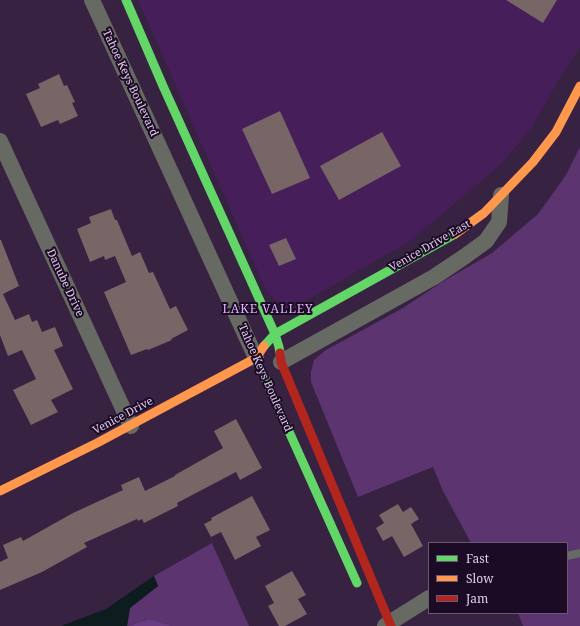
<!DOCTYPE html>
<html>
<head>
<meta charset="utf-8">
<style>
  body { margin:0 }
  #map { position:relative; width:580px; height:626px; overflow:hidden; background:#372242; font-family:"Noto Serif",serif }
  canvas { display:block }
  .legend { position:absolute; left:428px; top:542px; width:140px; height:72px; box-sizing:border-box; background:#1b0b24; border:1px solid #6a5875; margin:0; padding:5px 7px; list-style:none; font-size:12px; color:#e0cbee }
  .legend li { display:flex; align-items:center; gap:8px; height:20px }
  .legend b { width:20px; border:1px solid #6a5875 }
</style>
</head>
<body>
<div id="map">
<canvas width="580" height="626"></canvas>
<ul class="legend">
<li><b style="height:5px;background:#63d668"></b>Fast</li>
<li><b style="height:5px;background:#ff974d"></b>Slow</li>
<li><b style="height:5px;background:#b3261e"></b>Jam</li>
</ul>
</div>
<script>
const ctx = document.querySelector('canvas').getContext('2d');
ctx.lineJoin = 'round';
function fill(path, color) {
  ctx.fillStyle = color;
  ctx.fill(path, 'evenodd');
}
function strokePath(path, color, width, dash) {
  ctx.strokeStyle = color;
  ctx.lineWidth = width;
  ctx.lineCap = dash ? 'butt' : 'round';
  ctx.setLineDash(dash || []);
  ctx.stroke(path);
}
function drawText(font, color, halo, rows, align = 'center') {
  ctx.font = font + ' "Noto Serif",serif';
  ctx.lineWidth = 4;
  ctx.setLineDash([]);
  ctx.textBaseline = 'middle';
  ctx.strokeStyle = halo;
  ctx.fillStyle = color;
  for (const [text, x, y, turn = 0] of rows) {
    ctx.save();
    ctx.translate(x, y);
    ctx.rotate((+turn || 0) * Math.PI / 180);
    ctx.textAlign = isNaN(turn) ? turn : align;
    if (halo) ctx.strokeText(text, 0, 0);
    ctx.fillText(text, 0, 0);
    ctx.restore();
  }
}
const built = new Path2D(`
  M138,0H580V47L561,76L532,127L502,163L472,189L410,241L300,304L287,306L274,300L265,288Z`);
const green = new Path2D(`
  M580,147V626H523L518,613H567V543H471L443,491L433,467L358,497L311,382V372L314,360L326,350L403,308L442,282L492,253L538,214L566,175Z
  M212,543L249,626H173L149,619L127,626L130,608L158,586L154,576Z`);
const forest = new Path2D(`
  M149,619L173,626H128Z`);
const water = new Path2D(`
  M154,576L158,586L130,608L127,626H61L106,609Z`);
const building = new Path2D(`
  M506,0H557L543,23Z
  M59,74L64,86L67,85L75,102L72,103L78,116L60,124L58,120L41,127L26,94L40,88L38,84Z
  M280,111L310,178L272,194L242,129Z
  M382,132L401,166L339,200L320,166Z
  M111,209L115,220H117L132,256L140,252L149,273L153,272L170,309L176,306L188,330L171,339L172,340L148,350L147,349L131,355L104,292L126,282L115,256L105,260L104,256L90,262L77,229L91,223L89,217Z
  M286,238L296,259L279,266L269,245Z
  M0,240H1L19,286L3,294L15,320L29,314L32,322L37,320L42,332L55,327L63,346L54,350L73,389L51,400L58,412L31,425L13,390L36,379L22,350L8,356L0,335Z
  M236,419L262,468L240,480L236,472L177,503L178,506L144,523L142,519L138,521L137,519L84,543L87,547L42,572L0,590V562L8,558L3,545L21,537L23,541L73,513L123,490L121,485L139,477L145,491L175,476V475L223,448L214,431Z
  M252,496L270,530L256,537L261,546L235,560L221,532L211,537L204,524L212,520L211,518Z
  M398,504L403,512L411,507L419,519L411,524L423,546L404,557L392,536L383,541L376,528L384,523L379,515Z
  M292,571L306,595L298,599L307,614L285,626H279L268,606L274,603L265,586Z`);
const lane = new Path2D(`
  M567,556L580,553`);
const street = new Path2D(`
  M92,0L256,358
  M0,141L131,426
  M281,362L434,277L464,257L486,241L499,222L501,195
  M385,626L389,623L429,598`);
const fast = new Path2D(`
  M126,0L163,86L275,334L279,347L280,353
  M264,346L275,334L455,234
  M256,358L357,583`);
const slow = new Path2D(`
  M455,234L484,213L533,162L556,132L580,86
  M0,491L97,443L256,358L264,346`);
const jam = new Path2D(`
  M280,353L281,362L391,626`);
const streetNames = [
  ["Tahoe Keys Boulevard",130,83,65],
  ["Venice Drive East",430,246,-30],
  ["Danube Drive",65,283,65],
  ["Tahoe Keys Boulevard",265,378,66],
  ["Venice Drive",123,416,-28]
];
const neighbourhoodNames = [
  ["LAKE VALLEY",268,310]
];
fill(built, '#461e5a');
fill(green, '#5b3470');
fill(forest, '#693c81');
fill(water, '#0c1c1f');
fill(building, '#786566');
strokePath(lane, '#676963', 8);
strokePath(street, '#676963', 16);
strokePath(fast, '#63d668', 9);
strokePath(slow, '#ff974d', 9);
strokePath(jam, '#b3261e', 9);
drawText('11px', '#e0cbee', '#1b0b24', streetNames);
ctx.letterSpacing = '1px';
drawText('12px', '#dfb4fa', '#1b0b24', neighbourhoodNames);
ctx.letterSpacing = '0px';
</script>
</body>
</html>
